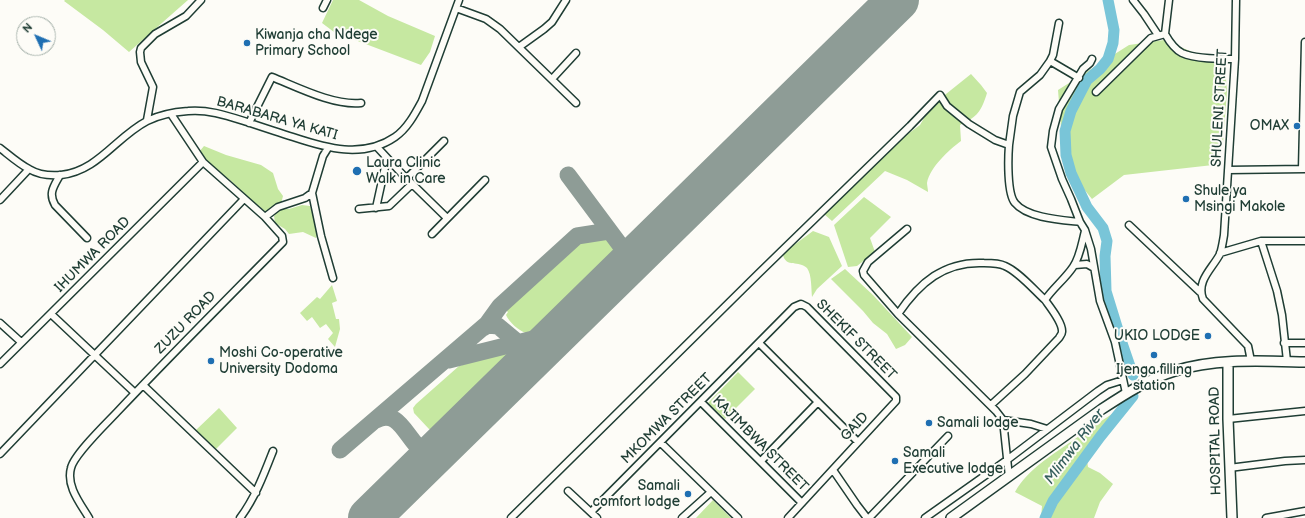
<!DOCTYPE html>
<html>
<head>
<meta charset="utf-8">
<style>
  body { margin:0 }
  #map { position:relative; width:1305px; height:518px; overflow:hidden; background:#fdfcf7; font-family:"Balsamiq Sans",sans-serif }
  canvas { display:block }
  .north { position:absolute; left:16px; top:16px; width:40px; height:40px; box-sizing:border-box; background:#fdfcf7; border:1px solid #a4b0a9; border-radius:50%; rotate:314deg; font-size:11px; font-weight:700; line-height:16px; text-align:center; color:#1f3d34 }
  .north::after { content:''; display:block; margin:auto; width:14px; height:18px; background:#1f6fb2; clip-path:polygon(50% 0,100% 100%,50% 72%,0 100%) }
</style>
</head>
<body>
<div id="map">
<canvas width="1305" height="518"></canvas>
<div class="north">N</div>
</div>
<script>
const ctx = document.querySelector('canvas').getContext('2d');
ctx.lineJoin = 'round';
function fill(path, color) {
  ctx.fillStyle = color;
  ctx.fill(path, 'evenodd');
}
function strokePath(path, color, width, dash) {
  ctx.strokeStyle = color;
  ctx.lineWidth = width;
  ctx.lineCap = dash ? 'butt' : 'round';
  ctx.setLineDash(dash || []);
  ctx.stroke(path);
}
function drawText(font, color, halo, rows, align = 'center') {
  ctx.font = font + ' "Balsamiq Sans",sans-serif';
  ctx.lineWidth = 4;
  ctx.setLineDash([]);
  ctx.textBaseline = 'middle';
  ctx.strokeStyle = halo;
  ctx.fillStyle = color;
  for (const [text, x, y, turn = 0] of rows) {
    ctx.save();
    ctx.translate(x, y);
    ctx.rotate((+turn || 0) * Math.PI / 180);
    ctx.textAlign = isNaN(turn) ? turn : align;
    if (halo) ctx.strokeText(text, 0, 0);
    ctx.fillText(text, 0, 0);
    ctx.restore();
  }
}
const green = new Path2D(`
  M65,0H188L129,52L103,30L64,1Z
  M333,0H359L388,16L435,36L430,52L421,65L334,32L322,23Z
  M1164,40L1225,66L1227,91L1223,143L1213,165L1124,175L1092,199L1064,165L1058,90L1129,45Z
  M971,74L981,85L987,93C981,112 978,116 960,125L961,141C949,150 930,167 927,183C927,185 928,189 928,192L907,180L885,171L832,221L824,214L897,142L920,125L928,111L946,94Z
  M204,146L226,155L261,165L273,173L278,189L283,196L281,204L266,212C253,202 242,191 230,180C219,171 208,163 199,152Z
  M864,197L891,217L870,238L875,252L857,266L848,267L834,225Z
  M302,205L310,206L318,232L316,238L303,232L289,234L285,229L275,223L274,216L280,209H289Z
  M813,231L829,237L842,266L817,289L812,297C811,289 812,275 807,268C799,260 786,268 783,255L790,248Z
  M605,236C612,239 618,248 615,256L546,324L526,333C519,331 509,322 506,315L508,312L504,309L583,238Z
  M845,269L873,295L912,337L905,345L896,349L887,334L873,323L863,311L831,279Z
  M332,285L337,301L332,303L336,319H339L340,329L335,347L328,339L333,333L326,324L320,328L312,317L307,321L300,313L317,297L320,299Z
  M505,352L509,356L510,360L437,430L429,429L414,413L413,408L416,404L459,366Z
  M738,372L755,389L725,419L708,403Z
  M1129,404C1116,424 1100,441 1087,460L1088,467L1100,473L1113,484L1100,502L1094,518H1041L1042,506L1015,492C1028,469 1051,456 1072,441C1091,428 1109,415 1129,404Z
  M219,408L237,428L216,449L196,430Z
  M713,500L731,518H696Z`);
const river = new Path2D(`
  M1108,0L1114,30L1113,43L1108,59L1100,69L1087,80L1071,111L1065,131L1066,155L1071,173L1087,207L1103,228L1107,241L1105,256L1106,291L1122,343L1133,375
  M1045,518L1053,501L1100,437L1133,396`);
const taxiway = new Path2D(`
  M568,175L632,261
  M483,328L488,325L498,326L528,351L540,350
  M449,360L549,335L563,328
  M376,420C401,406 408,446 426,452C430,453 434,451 438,450
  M340,450L487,324L500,306L577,236L609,231`);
const runway = new Path2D(`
  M369,518L898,0`);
const street = new Path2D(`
  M1133,0L1144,14L1158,35
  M1236,0L1235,59L1224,235C1223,241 1222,248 1220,254C1212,269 1196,281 1203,299L1248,346L1251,361
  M323,8L327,0
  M456,8L486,19L500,29L576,103
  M1059,23L1053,55L1050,61L1079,78
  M1165,34C1169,41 1174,49 1182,53C1195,59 1219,59 1235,59
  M519,47L544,29L552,22L566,0
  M552,79L576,53
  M1096,92L1151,38L1165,34L1169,0
  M147,120L153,87L141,62L140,52L141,48L155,34L186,16L201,0
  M249,123L272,77C297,87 334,106 361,103
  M1009,145L1013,116L1020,92L1040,75L1050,61
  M377,147L403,175L447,218
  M0,148C9,155 19,164 29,169C39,175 50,176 61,175C98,171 116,137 147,121C159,115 174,112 188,111C208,109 228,116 247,122C262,127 277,132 293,137C326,148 363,159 395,137C407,129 415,114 422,101L459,0
  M1302,169L1305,42
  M1228,170L1305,169
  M60,175C54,186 48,193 55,205L87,238
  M407,178L444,141
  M312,193L321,236L333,278
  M0,200L29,169
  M376,208L387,158
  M359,209L389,206L412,184
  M265,217L278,207L305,198L312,193L323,156L328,148
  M1080,222L1071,199L1062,179L1051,147L1053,131L1059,109L1083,69L1090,63L1092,59
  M1129,225L1200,292
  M907,229L868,262L863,271L864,275L898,314L996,411L1003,420L1009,477
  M432,234L485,180
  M1261,241L1277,291L1282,315L1287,361
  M1220,253L1261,241H1305
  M1075,265L1087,264L1094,268
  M51,314L135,393
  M898,314C919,283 944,261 984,263C990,263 999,263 1005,266C1019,272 1034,290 1045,300
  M0,323L21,342
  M759,343L858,442
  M1284,343H1305
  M0,364L203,162
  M143,385L256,493
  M701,402L802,503
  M991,405L1025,374L1059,338C1060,336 1062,334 1062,332C1063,323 1050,307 1045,300C1053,288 1065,279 1073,267C1080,257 1082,242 1085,231
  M1228,419L1305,411
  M1003,420L1031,424L1047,429
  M661,443L738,518
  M0,454L244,199
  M761,461L818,402
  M1229,468L1285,461L1305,460
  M833,470L857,505L867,518
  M568,491L597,518
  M591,512L794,307L801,304L807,307L896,397V401L788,518
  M89,518C80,503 66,486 71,468C74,454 108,422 119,410C173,353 228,298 283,242L282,236L265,217L203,162L171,114
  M240,518C255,498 264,474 273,451
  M511,518L758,274L910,126L940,95L947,106L969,124L995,140L1009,145C1008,158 1007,194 1015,203C1027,218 1062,220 1080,222L1085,230L1091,249L1100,301L1115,342L1126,393
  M682,518L711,492
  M869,518L948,436
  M925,518L1007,460L1098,391L1107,385L1123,380
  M1266,518L1305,511`);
const secondary = new Path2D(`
  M1228,362V419L1232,518
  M951,518L1102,409C1125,394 1148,379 1175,371C1215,358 1263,361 1305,362`);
const markers = [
  [247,43,4,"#1f6fb2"],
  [1297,126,4,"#1f6fb2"],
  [357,171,5,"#1f6fb2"],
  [1186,199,4,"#1f6fb2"],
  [1208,336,4,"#1f6fb2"],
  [1154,355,4,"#1f6fb2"],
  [211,361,4,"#1f6fb2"],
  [929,423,4,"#1f6fb2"],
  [895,461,4,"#1f6fb2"],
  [688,494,4,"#1f6fb2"]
];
const poiNames = [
  ["Kiwanja cha Ndege",255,35],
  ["Primary School",255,51],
  ["OMAX",1289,126,"right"],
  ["Laura Clinic",366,163],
  ["Walk in Care",366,179],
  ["Shule ya",1194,191],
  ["Msingi Makole",1194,207],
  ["UKIO LODGE",1200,336,"right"],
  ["Moshi Co-operative",219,353],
  ["University Dodoma",219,369],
  ["Ijenga filling",1154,370,"center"],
  ["station",1154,386,"center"],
  ["Samali lodge",937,423],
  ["Samali",903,453],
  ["Executive lodge",903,469],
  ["Samali",680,486,"right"],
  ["comfort lodge",680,502,"right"]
];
const streetNames = [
  ["SHULENI STREET",1220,108,-87],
  ["BARABARA YA KATI",277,119,16],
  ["IHUMWA ROAD",93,255,-45],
  ["ZUZU ROAD",186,323,-46],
  ["SHEKIF STREET",856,340,45],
  ["MKOMWA STREET",667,419,-45],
  ["GAID",855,427,-47],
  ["HOSPITAL ROAD",1216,441,-91],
  ["KAJIMBWA STREET",760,444,45]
];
const waterNames = [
  ["Mlimwa River",1075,447,-53]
];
fill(green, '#c6e8a1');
strokePath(river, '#79c5d8', 11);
strokePath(taxiway, '#8e9c96', 17);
strokePath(runway, '#8e9c96', 42);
strokePath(street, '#1f3d34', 9);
strokePath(secondary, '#1f3d34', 12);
strokePath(street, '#fdfcf7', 6);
strokePath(secondary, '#fdfcf7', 9);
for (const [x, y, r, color] of markers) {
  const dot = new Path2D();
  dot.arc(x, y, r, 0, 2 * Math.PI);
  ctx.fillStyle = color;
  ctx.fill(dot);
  strokePath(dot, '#fdfcf7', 1.5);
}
drawText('14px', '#1f3d34', '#fdfcf7', poiNames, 'left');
drawText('14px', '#1f3d34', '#fdfcf7', streetNames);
drawText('italic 15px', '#365f5d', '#fdfcf7', waterNames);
</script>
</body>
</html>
